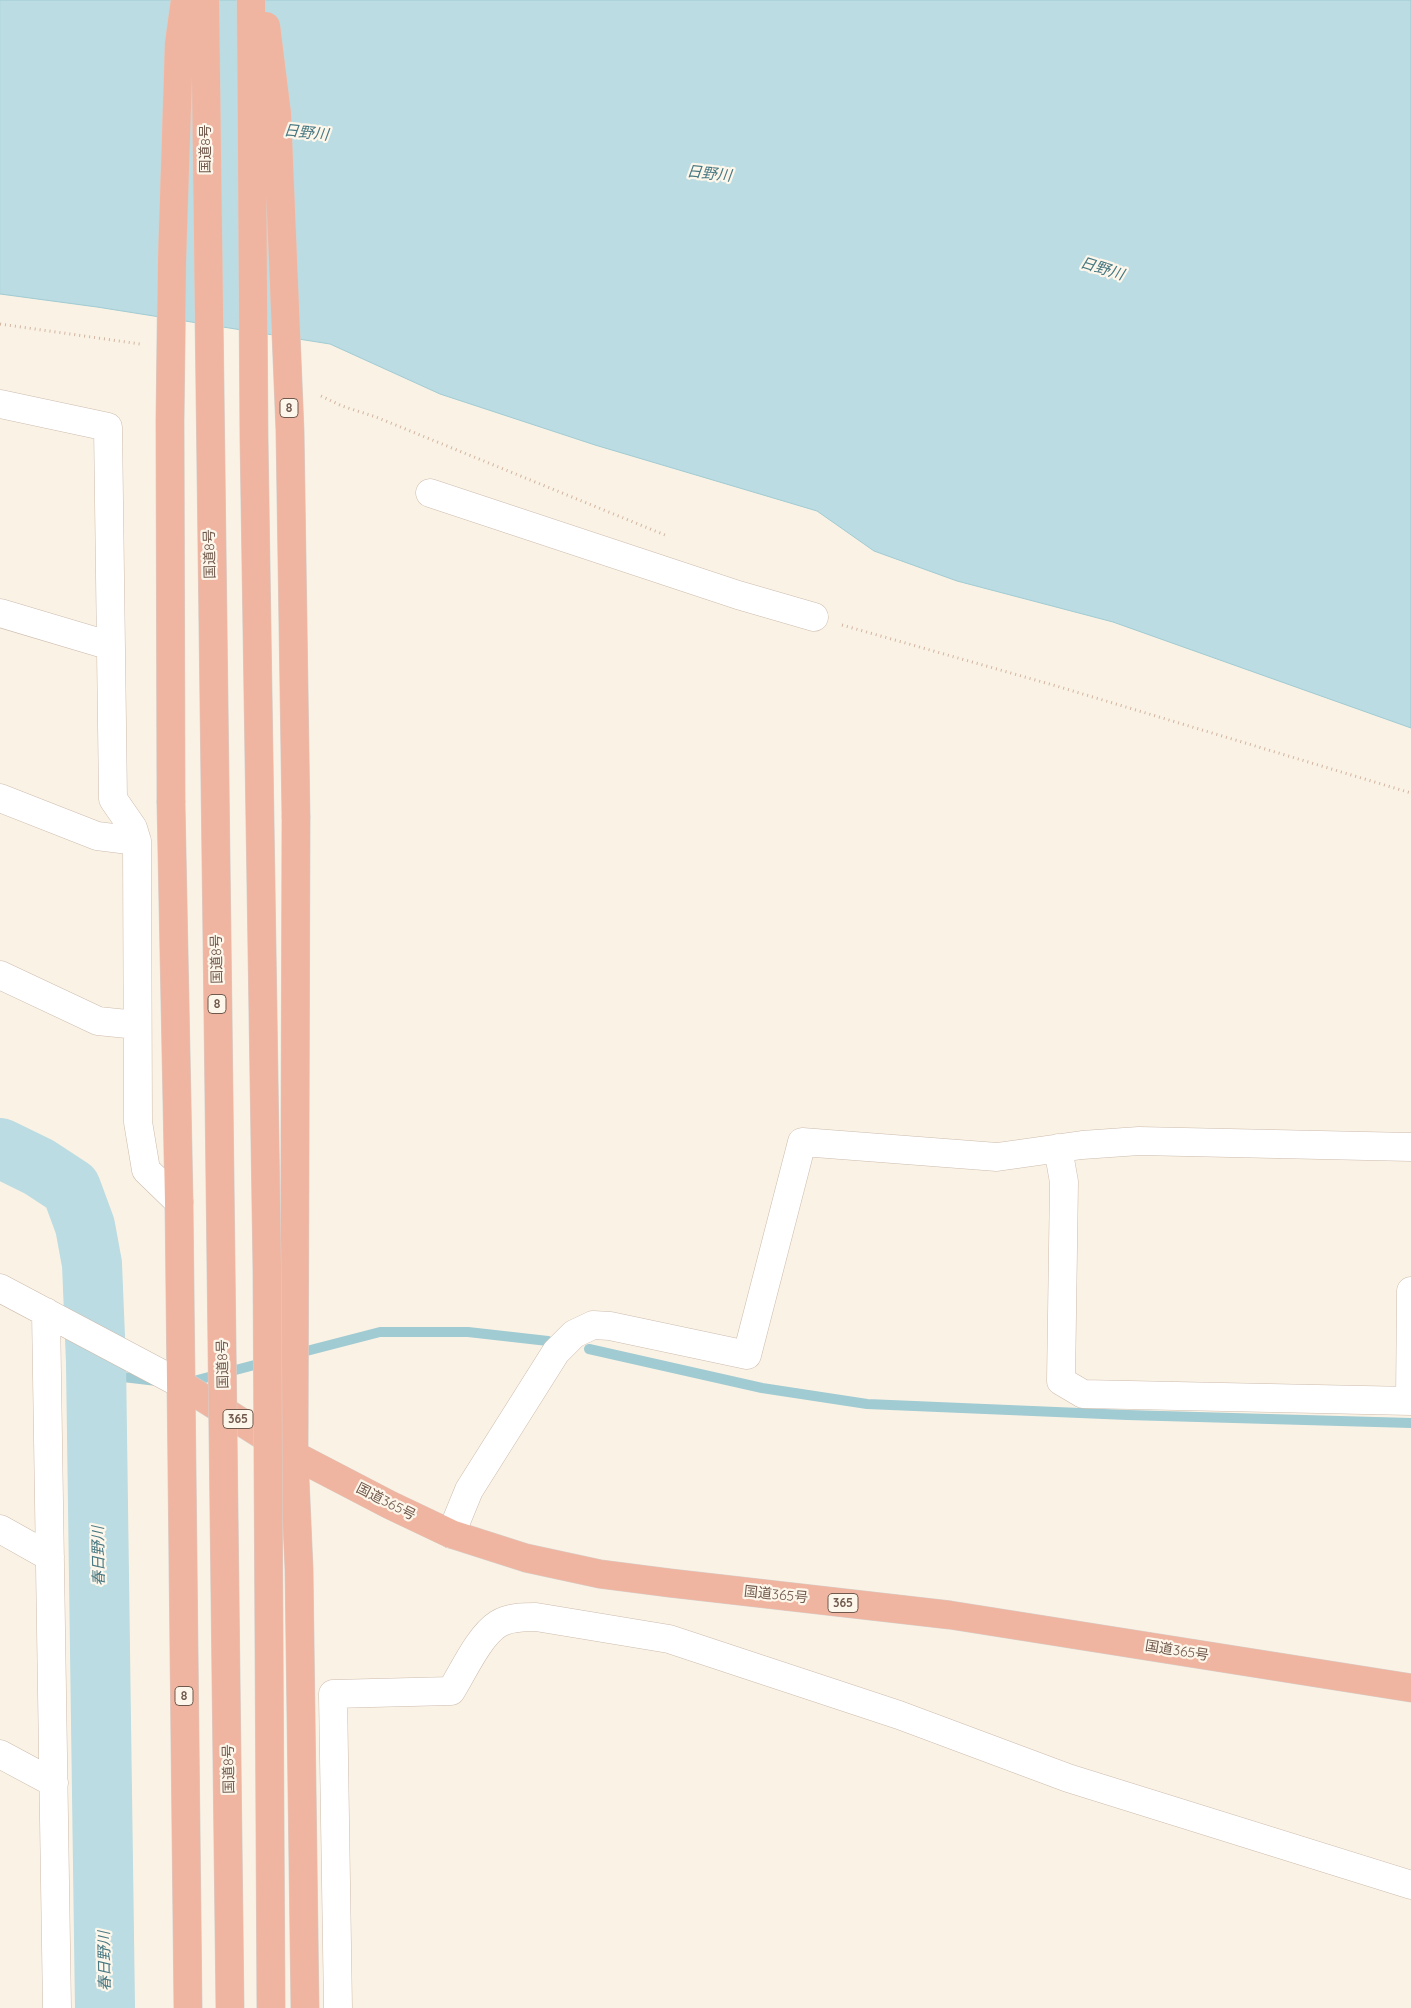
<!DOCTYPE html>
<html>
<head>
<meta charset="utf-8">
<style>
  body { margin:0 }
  canvas { display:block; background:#faf2e4 }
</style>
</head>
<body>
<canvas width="1411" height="2008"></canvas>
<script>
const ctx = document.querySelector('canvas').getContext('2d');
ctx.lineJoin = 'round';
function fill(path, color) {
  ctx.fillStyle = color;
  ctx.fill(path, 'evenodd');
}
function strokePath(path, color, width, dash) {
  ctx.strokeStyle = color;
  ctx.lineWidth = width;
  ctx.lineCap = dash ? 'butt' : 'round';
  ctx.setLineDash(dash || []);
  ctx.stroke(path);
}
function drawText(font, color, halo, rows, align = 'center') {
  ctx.font = font + ' Quicksand,"Noto Sans JP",sans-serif';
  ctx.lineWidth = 4.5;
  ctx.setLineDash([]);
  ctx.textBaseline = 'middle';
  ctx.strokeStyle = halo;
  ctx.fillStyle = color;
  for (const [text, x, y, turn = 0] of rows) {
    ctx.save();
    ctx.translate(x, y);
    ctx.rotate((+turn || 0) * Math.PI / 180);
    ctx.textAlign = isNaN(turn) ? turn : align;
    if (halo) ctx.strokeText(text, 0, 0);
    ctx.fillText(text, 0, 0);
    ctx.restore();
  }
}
const water = new Path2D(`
  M0,0H1411V728L1113,622L957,581L874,551L817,511L595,445L440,394L330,344L97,307L0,294Z`);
const stream = new Path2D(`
  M589,1349L762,1388L867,1404L1127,1415L1411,1423
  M295,1354L380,1332H468L548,1341
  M96,1362L123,1377L157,1381
  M186,1383L266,1362`);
const river = new Path2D(`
  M0,1148L39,1167L71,1188L85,1226L92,1264L96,1362L105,2008`);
const path = new Path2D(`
  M0,324L140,344
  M321,396L342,406L376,417L665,535
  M842,625L1053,685L1411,793`);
const minor = new Path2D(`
  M0,404L108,427L113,799L133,828L137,841L138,1122L146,1170L179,1202
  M430,493L738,595L814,617
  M0,613L111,646
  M0,798L97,836L137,841
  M0,975L98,1021L137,1025
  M1058,1148L1064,1182L1061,1381L1083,1394L1411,1401
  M0,1288L181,1384
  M46,1312L57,2008
  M1410,1401L1411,1291
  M0,1529L50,1557
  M451,1534L469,1490L556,1352L574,1334L593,1325L610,1326L747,1355L802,1142L997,1157L1082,1145L1139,1141L1411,1147
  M0,1754L54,1783
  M338,2008L333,1694L451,1691C463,1672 479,1636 498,1624C509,1617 524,1617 536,1617L669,1639L899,1715L1068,1778L1411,1885`);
const highway = new Path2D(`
  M171,803L179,1202L188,2008
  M296,818L294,1455L299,1569L305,2008
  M181,1384L294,1455L390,1505L451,1534L526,1558L600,1574L670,1583L950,1615L1411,1688`);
const highwayBridge = new Path2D(`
  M205,0C210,669 226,1339 230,2008
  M251,0L254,438L267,1269L271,2008
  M266,26L277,114L290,431L296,818
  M171,803L170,420L172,261L179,44L185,0`);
const shields = [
  [289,408,18],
  [217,1004,18],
  [238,1419,30],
  [843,1603,30],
  [184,1696,18]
];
const shieldNames = [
  ["8",289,408],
  ["8",217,1004],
  ["365",238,1419],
  ["365",843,1603],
  ["8",184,1696]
];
const streetNames = [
  ["国道8号",206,149,-90],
  ["国道8号",210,554,-91],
  ["国道8号",217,959,-91],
  ["国道8号",223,1364,-91],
  ["国道365号",386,1502,27],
  ["国道365号",776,1595,6],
  ["国道365号",1177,1651,9],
  ["国道8号",229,1769,-91]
];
const waterNames = [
  ["日野川",306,133,6],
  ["日野川",709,174,6],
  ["日野川",1102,269,17],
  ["春日野川",99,1556,-91],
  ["春日野川",105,1961,-91]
];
fill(water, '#badce2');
strokePath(water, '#a1cbd3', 1);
strokePath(stream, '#a1cbd3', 10);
strokePath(river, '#badce2', 60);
strokePath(minor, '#cdbcae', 29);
strokePath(highway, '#d7d1cd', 29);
strokePath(path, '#d2b5a1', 3, [1, 4]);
strokePath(minor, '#fff', 28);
strokePath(highway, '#f0b5a0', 28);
strokePath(highwayBridge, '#d7d1cd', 29, []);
strokePath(highwayBridge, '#f0b5a0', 28);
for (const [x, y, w] of shields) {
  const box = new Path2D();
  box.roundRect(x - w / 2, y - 9.5, w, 19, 4);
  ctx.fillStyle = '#fdf6ea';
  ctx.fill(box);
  strokePath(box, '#70594c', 1);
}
drawText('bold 12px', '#70594c', null, shieldNames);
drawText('14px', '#70594c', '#fdf6ea', streetNames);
drawText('italic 15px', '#477882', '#fdf6ea', waterNames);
</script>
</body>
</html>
